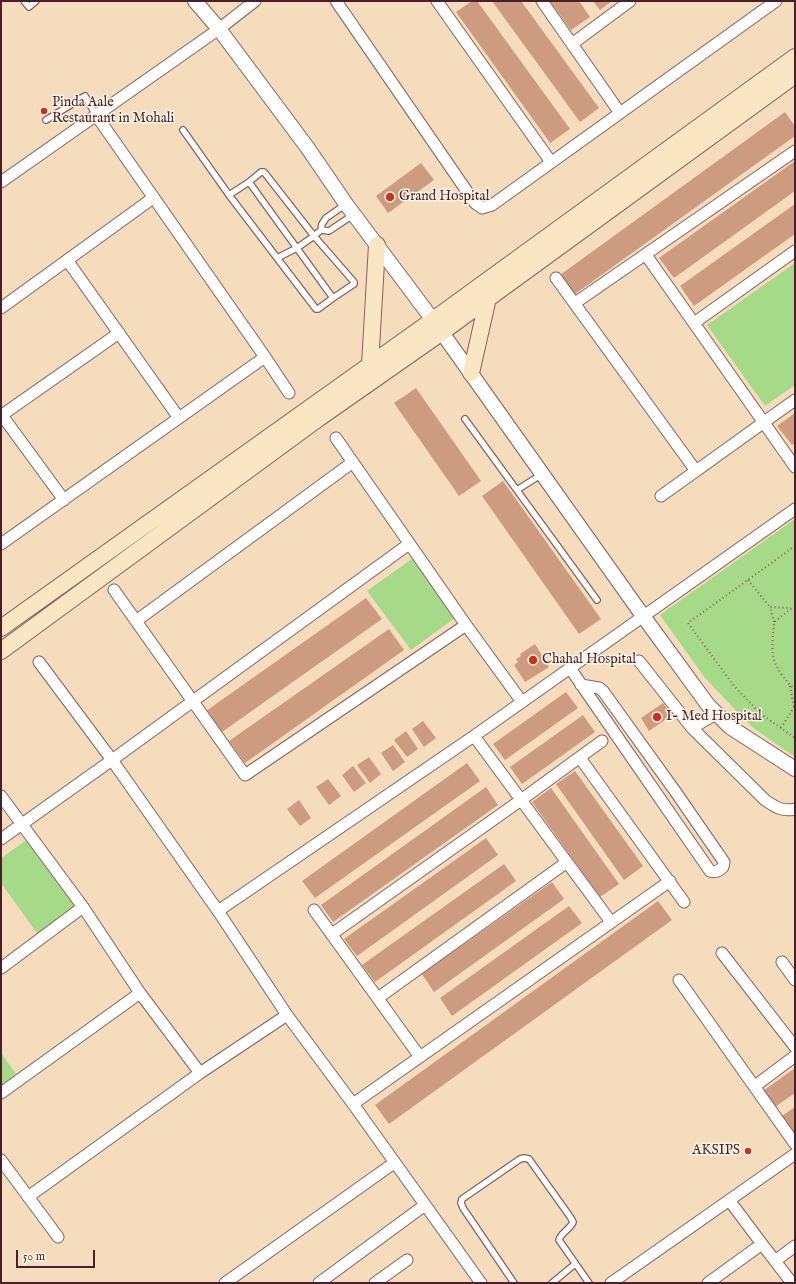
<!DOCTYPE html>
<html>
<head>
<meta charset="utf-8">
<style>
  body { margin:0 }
  #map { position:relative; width:796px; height:1284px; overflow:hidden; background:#f4dcbd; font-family:"IM FELL English",serif }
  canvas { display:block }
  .frame { position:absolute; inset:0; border:2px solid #4a1f2b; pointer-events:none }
  .scale { position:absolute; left:16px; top:1250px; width:79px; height:18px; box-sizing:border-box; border:2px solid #4a1f2b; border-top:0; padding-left:5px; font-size:12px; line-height:14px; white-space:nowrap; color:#4a1f2b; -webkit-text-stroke:3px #fcf5e5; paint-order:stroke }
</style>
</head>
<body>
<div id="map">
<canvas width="796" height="1284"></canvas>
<div class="frame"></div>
<div class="scale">50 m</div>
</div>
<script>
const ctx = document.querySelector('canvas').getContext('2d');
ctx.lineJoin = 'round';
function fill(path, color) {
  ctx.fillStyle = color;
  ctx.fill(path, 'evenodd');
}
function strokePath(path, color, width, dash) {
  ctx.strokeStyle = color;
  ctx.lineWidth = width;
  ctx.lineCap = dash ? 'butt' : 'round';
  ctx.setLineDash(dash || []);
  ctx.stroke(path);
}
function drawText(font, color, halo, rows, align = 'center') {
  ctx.font = font + ' "IM FELL English",serif';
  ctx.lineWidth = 3;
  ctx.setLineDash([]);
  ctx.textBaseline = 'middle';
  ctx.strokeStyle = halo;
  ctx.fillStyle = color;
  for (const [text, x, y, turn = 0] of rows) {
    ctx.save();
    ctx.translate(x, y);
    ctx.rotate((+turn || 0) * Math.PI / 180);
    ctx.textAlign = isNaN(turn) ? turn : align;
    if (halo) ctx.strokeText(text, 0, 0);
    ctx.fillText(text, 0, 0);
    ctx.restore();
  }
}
const green = new Path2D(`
  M795,263V385L765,406L707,325Z
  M795,519V757L752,727L705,678L660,615Z
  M416,556L459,615L411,650L367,591Z
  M28,839L78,908L39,936L1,883V858Z
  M1,1053L16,1074L1,1085Z`);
const building = new Path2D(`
  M472,1H477L570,129L550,143L456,12Z
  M492,1H521L599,108L580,122Z
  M550,1H579L590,17L571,30Z
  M593,1H612L600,10Z
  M785,112L795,126V136L575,294L560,275Z
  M795,161V191L674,278L659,258Z
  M421,163L434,180L388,213L376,196Z
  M795,204V234L694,306L680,286Z
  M416,388L481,481L459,496L394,403Z
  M795,413V443L792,445L777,426Z
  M503,481L601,619L579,634L482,496Z
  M366,598L382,619L222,732L206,711Z
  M389,629L404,650L245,763L229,741Z
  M535,644L549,667L525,682L514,665L518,662L516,659L521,656L520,654Z
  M566,692L578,708L505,760L493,744Z
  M663,703L672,715L649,731L641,718Z
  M583,715L595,732L522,784L510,767Z
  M423,721L436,738L424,747L412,729Z
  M406,731L418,749L407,757L394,740Z
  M393,745L405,762L393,771L381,753Z
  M369,757L381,774L370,783L357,765Z
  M467,763L480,781L315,898L302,881Z
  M353,766L366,783L354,792L342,775Z
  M575,771L643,866L624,880L556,784Z
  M328,779L341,796L329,805L316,787Z
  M486,787L498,805L333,922L321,905Z
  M551,788L619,884L600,897L532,802Z
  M299,800L311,818L300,826L287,809Z
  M486,838L498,855L357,956L344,939Z
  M504,864L516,881L375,982L362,965Z
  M552,882L564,899L434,992L422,974Z
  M658,901L672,920L389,1124L375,1105Z
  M569,906L582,923L452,1016L440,998Z
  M795,1068V1093L775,1107L763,1091Z
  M795,1107V1132L794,1133L782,1116Z`);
const path = new Path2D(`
  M795,546L688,623L734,686L761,714L795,738
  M748,580L770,607
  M795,607L792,608L774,622C773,644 768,656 782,675C786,680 789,685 795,689
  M774,622L770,607L791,608
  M790,686L794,707L795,706
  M781,728L794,707`);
const service = new Path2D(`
  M24,1L29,7L36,1
  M46,120L85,96L96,115
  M183,130L229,195L316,309H318L333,298
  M249,182L333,298L354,284V282L314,236L321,230L322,224L326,218L346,204
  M229,195L249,182L261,172H264L314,236L297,248L277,258
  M321,230L329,231L353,215
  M465,419L597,600
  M517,490L542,474
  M514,1283L463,1208L461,1203L462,1199L520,1159L524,1158L529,1159L571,1218L573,1222C570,1230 561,1232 559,1240L589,1283
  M552,1283L575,1264`);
const minor = new Path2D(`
  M336,1L475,203L482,208L492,205L776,1
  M437,1L551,162
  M542,1L620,113
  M572,44L630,1
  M96,115L265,357L289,393
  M1,182L219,29L255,1
  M646,255L795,467
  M67,260L179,418
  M556,278L696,471
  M575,303L795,151
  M1,308L153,198
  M694,323L795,251
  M1,414L64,500
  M2,415L119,333
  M336,438L466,625L522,702
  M661,496L795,400
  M1,544L265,357
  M114,590L245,775L466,625
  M136,621L353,462
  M639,661L692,728L765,800C775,807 783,812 795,809
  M39,662L112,760L218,911L287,1015L353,1104L481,1283
  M570,668L585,690L710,871C715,873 719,871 723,867L724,862L675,791L603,691L599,688L581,685
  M692,728L716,714
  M474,736L611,922
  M580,758L684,902
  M1,796L83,907L140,993L200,1073
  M1,839L112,760L409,544
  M314,910L420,1057
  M218,911L474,736L795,509
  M332,934L521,800L602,741
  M722,953L795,1047
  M782,962L795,980
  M1,968L83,907
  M679,980L795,1144
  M378,998L567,862
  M755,1086L795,1056
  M1,1093L140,993
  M353,1104L670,881
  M1,1160L58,1237
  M28,1197L200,1073L287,1015
  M729,1200L762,1244L792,1283
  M775,1261L795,1246
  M225,1283L394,1163
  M319,1283L425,1205
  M375,1283L407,1260
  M611,1283L795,1154
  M708,1283L762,1244`);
const tertiary = new Path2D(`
  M195,1L219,29L307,147L346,204L433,320L643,616L708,705L730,727L795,769`);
const secondary = new Path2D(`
  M370,365L377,245
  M471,373L488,298
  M1,628L433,320L795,57
  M1,651L319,418L442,332L795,75`);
const markers = [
  [44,111,4,"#c8321e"],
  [390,197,5,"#c8321e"],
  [533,660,5,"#c8321e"],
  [657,717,5,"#c8321e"],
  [748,1151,4,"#c8321e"]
];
const poiNames = [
  ["Pinda Aale",52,103],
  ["Restaurant in Mohali",52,119],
  ["Grand Hospital",399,197],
  ["Chahal Hospital",542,660],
  ["I- Med Hospital",666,717],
  ["AKSIPS",740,1151,"right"]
];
fill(green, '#a6d988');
fill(building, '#cd9b80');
strokePath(service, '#86615e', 8);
strokePath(minor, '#86615e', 13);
strokePath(tertiary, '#86615e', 16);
strokePath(secondary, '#86615e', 18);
strokePath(path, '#86615e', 2, [1, 3]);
strokePath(service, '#fff', 5.5);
strokePath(minor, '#fff', 11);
strokePath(tertiary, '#fff', 14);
strokePath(secondary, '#fbe6c4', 16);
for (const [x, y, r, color] of markers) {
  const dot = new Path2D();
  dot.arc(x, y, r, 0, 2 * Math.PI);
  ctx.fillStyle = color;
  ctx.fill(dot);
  strokePath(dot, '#fcf5e5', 1.5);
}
drawText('14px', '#4a1f2b', '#fcf5e5', poiNames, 'left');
</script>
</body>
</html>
